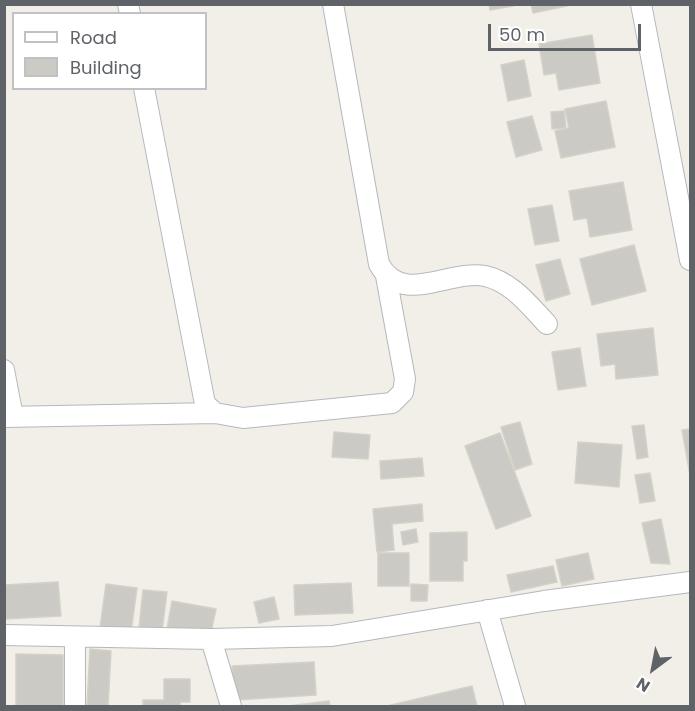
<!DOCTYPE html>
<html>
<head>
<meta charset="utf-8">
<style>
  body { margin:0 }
  #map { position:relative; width:695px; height:711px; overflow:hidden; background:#f1efe8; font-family:Poppins,sans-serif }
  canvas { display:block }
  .frame { position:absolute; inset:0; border:6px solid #5f6368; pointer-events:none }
  .legend { position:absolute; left:12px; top:12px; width:195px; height:78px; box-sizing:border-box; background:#fff; border:2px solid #bfc1c3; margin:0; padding:8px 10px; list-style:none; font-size:18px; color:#5f6368 }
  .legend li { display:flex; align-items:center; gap:12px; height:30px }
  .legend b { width:30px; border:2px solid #bfc1c3 }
  .north { position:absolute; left:623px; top:639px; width:60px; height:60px; -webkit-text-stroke:4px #fff; paint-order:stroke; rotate:212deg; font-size:16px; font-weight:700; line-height:24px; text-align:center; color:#5f6368 }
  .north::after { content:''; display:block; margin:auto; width:21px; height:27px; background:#5f6368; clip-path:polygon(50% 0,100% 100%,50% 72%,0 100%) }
  .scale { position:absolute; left:488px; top:24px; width:153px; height:27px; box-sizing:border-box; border:3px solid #5f6368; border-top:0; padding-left:8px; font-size:18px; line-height:21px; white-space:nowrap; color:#5f6368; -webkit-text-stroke:4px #fff; paint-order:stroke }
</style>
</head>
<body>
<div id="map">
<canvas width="695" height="711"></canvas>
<div class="frame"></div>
<ul class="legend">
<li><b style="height:8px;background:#fff"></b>Road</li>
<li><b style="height:16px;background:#cccac5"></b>Building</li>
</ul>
<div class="north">N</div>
<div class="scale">50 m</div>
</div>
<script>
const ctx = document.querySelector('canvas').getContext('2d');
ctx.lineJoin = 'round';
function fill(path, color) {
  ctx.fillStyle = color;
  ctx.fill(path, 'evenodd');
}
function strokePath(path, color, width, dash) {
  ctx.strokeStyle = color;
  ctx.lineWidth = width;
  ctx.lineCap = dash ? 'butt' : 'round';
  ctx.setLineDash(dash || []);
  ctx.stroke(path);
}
const building = new Path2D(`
  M489,4H512L513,6L490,10Z
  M531,4H576L533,13Z
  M592,35L600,83L559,90L556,73L544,75L539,44Z
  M524,60L531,96L508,101L501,65Z
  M606,101L615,147L561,158L555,131L569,128L565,109Z
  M564,111L566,128L552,129L551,112Z
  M532,116L542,150L516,157L507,122Z
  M623,182L632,230L590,237L587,218L574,220L569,191Z
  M552,205L559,241L535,245L528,209Z
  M634,245L646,291L592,305L580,259Z
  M560,259L570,294L546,301L536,265Z
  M653,328L658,375L616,379L615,364L601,366L597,334Z
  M580,348L586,386L558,390L552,352Z
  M520,422L532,464L515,470L501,427Z
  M644,425L648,457L637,459L632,426Z
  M690,429V475L682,430Z
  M334,432L370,435L368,459L332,457Z
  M500,433L531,516L496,529L465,446Z
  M578,442L622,445L619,487L575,483Z
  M422,458L424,476L381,479L380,461Z
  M650,473L655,501L640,503L635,475Z
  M422,504L423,521L392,524L394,550L377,552L373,509Z
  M661,519L670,564L651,563L642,523Z
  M416,529L418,542L403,545L401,532Z
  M467,532V561H463V581H430V533Z
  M378,553H409V586H378Z
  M588,553L594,579L562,586L556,560Z
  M553,566L557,582L511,592L507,575Z
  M58,582L61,616L4,619V585Z
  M351,583L353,613L295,615L294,585Z
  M106,584L137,588L131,632L100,628Z
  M411,584L428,585L427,601H411Z
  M143,590L167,592L162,631L139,628Z
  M274,597L279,619L259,623L254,602Z
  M172,601L216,609L210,637L167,629Z
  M90,649L111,651L108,706H87Z
  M16,654L63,655V706H16Z
  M314,662L316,695L234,700L232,666Z
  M164,679H190V702H180V706H143V700H164Z
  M472,686L477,706H387Z
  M329,701L330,706H288Z`);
const street = new Path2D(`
  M128,4L130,14
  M333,4L379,264C402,307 449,269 485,276C512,282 529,305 547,324
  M641,4L690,260
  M144,88L205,404L215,413L243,418L392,403L403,392L405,379L386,276
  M4,370L13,417
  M4,417L215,413
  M487,610L515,706
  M4,635L211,639L332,636L544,601L690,582
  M75,637V706
  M211,639L231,706`);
fill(building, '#cccac5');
strokePath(building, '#d6d1c6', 1.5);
strokePath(street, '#b5b8bc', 22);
strokePath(street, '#fff', 20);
</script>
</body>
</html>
